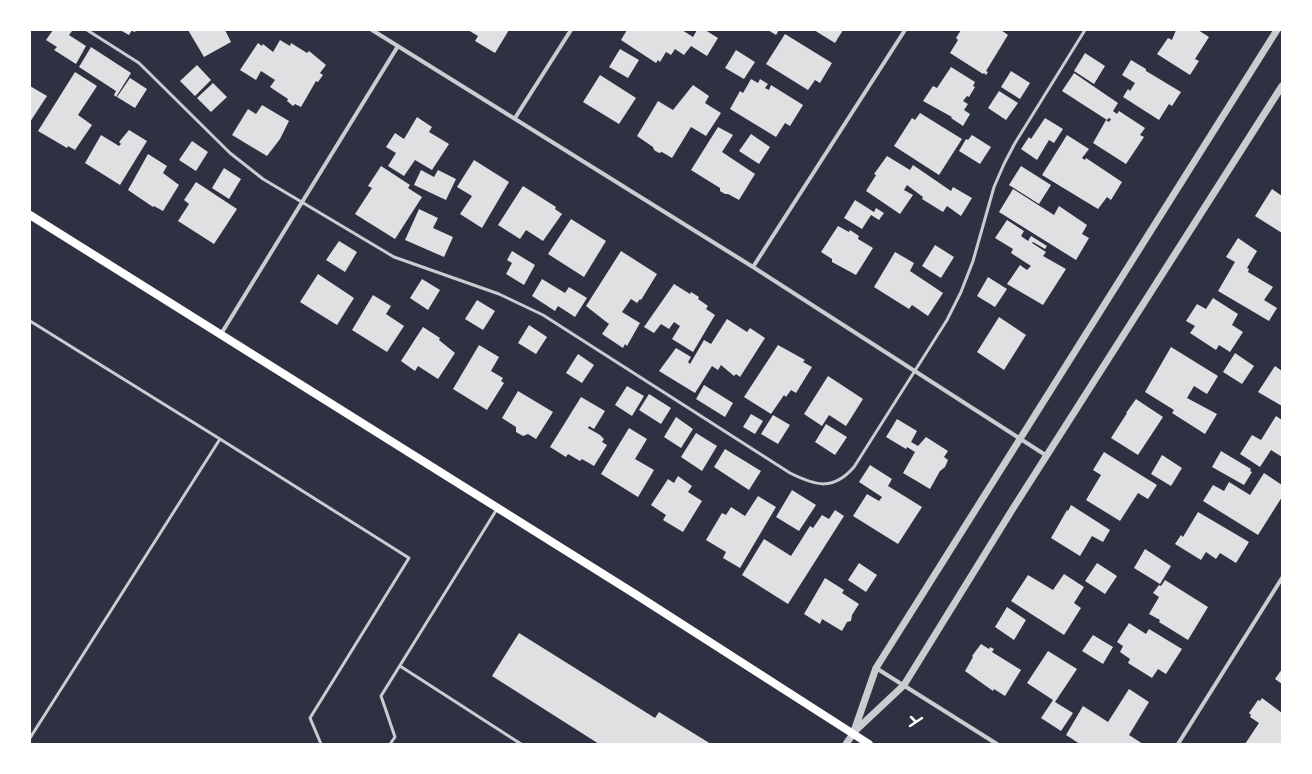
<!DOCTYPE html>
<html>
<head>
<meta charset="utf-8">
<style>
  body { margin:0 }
  #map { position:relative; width:1312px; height:774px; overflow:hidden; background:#2d3142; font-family:Ubuntu,sans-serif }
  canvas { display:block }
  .frame { position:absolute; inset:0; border:31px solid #fff; pointer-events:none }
</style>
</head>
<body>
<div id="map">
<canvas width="1312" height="774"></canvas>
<div class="frame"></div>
</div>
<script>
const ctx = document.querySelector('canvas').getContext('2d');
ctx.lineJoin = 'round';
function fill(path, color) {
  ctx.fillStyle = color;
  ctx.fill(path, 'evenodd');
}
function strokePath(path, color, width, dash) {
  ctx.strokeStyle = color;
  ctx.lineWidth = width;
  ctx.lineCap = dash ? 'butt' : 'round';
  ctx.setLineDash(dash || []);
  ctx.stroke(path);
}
const building = new Path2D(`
  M53,30H70L72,31L69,35L86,46L76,64L54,50L57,47L46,40Z
  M120,30H138L134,32L132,30L129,35Z
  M188,30H225L231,42L204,57Z
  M468,30H509L495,53L475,41L478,36Z
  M627,30H682L693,37L697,30H705L718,38L707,56L691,46L684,55L675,49L671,55L666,52L660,62L658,60L656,63L621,40Z
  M768,30H779L776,35Z
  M814,30H843L835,43Z
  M961,30H1001L1008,35L986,71L988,72L986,75L984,73L983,74L950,53L958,40L956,38Z
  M1176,30H1198L1209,37L1195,59L1199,61L1190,75L1157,54L1168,38L1172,40Z
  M785,34L832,63L820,83L815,80L808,90L766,64Z
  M280,40L290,46L291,43L307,53L309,51L326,65L320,73L323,75L318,82L316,81L301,107L295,104L293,106L287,101L288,99L270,87L275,80L261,71L256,80L240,70L258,43L262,46L263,44L273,52Z
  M91,47L131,73L116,97L114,95L116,91L79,67Z
  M620,49L639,60L628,78L609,67Z
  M736,50L755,62L744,79L725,68Z
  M1085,53L1105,66L1094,84L1074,71Z
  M1131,60L1146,69V71L1181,92L1172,106L1169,104L1159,120L1123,97L1128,89L1130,91L1135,83L1122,75Z
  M197,65L211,80L195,96L180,81Z
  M951,67L975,82L973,86L975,87L969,97L967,96L963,101L968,104L964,110L970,114L963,126L951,118L952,117L923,101L933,86L937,88Z
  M1011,71L1030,83L1020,99L1001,87Z
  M75,72L97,86L78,115L92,125L75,150L68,146L67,148L38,131Z
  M1074,73L1118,103L1113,111L1117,114L1119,111L1145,128L1140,135L1144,137L1126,164L1093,143L1106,120L1109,122L1111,119L1109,118L1107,120L1062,91Z
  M600,75L636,98L619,124L583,102Z
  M130,78L147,89L135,108L117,97Z
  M751,79L758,83L760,79L768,84L765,88L769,90L771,85L803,105L790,126L785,123L776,137L730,109L740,91L743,93Z
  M213,83L227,97L211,112L197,98Z
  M693,85L709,96L705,103L721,113L706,136L691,127L672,158L662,152L659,153L654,150L653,147L637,136L658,101L673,110Z
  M30,86L47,96L30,122Z
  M999,91L1018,103L1006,120L988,108Z
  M262,105L289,121L280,139L267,156L232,135L248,109L256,114Z
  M920,113L962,139L939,175L894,146L912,118L915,120Z
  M417,117L432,127L429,132L449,144L432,170L415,160L404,176L388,166L396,153L386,147L395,133L404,139Z
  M1045,118L1063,129L1054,143L1049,140L1037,160L1021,149L1029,137L1031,139Z
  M718,127L733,135L722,152L755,174L739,200L728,194H725L720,191V188L691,170Z
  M129,130L147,141L120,185L85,163L101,135L119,146L121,144L119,142Z
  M751,134L770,147L759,164L739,151Z
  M972,135L991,147L980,164L959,151L966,139L968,140Z
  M1067,135L1089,149L1082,158L1085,160L1086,158L1122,182L1111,200L1107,197L1098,209L1042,175Z
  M192,141L208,152L196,171L179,160Z
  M148,154L167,166L163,173L179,185L163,211L154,206L153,207L128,190Z
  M887,156L910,170L913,165L951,191L953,187L972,198L961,216L947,206L943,212L922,199L923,197L907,185L904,190L913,195L900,214L866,191L876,175L874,174Z
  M474,160L509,182L482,228L460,214L472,196L457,187Z
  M381,166L410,185L408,188L422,197L395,239L355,214L372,188L368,186Z
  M1021,166L1051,185L1039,204L1009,185Z
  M224,168L241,179L229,199L212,188Z
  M421,170L434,177L438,170L456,179L446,200L414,185Z
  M196,182L237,209L214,244L178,221L189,204L184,200Z
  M523,186L556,207L555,209L562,214L543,241L526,230L520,239L498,225Z
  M1013,189L1054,215L1059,206L1087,225L1082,234L1089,238L1076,260L999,212Z
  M1272,189L1282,196V233L1255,216Z
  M855,200L874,212L876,208L884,213L879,220L871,215L862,229L844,218Z
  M419,209L438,218L433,228L453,237L444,257L405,240Z
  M571,219L606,241L584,277L548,254Z
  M1007,220L1024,231L1021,236L1028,241L1031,236L1047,246L1045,249L1033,242L1032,243L1046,252L1043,256L1066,269L1043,305L1007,284L1020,265L1027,270L1031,266L1011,253L1013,249L995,238Z
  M838,226L849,232L850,230L859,236L858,239L873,248L856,275L832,262V259L821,252Z
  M1238,238L1257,251L1247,268L1249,269L1248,272L1273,287L1264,300L1277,308L1269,321L1218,291L1235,262L1226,257Z
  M339,241L357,252L345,272L326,260Z
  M935,245L954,257L941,278L922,266Z
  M512,251L535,265L524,285L506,274L512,263L507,260Z
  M621,251L657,274L641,300L640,299L637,303L631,299L622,312L640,323L627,346L625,344L623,348L602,334L609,324L586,306Z
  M895,252L914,263L910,271L943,293L928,316L912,305L909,309L874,287Z
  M318,274L354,298L337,325L300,302Z
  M988,277L1007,289L995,307L977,296Z
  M422,279L440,290L428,310L410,298Z
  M542,279L565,293L569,287L587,298L575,317L558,306L555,311L532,296Z
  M674,284L690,294L691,292L699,297L698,299L708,306L706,309L715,315L693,352L672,339L680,326L674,322L669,329L661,324L654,333L644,327Z
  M373,295L391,306L386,314L404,326L387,352L352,330Z
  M1213,298L1238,314L1232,325L1243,332L1230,352L1219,345L1216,350L1190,333L1195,326L1186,321L1197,304L1206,309Z
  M477,300L495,311L483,330L465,319Z
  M999,317L1026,335L1004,370L977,352Z
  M727,319L747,332L750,328L765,338L740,377L736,374L734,376L721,365L718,370L712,366L695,393L659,371L676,348L691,357L688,362L690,364L704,340L711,344Z
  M529,325L547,337L536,354L518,343Z
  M423,327L440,338L439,340L455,353L438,379L418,366L415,371L401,361Z
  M479,345L499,357L491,371L503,378L501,381L504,383L487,410L453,389Z
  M778,345L805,360L803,362L812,367L796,393L791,390L786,397L784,395L771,414L744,397Z
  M1171,347L1218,376L1207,394L1194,386L1187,398L1217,414L1205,434L1172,413L1174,410L1145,392Z
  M1235,353L1254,366L1242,384L1223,372Z
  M578,354L594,365L582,383L566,373Z
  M1275,366L1282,371V406L1258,392Z
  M828,376L863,399L846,426L829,415L822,426L804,414Z
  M704,385L733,403L725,417L696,399Z
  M627,386L644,396L632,416L615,405Z
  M518,391L553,412L536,439L528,434L523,436L516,432V427L502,418Z
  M649,394L671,408L661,424L639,410Z
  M581,397L605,411L594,429L589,426L588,428L600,435L604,439L602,442L607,445L594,466L582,459L580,461L568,454L566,457L550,447Z
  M1136,399L1163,417L1138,455L1111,438L1127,413H1126Z
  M751,414L763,421L755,434L743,427Z
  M773,415L790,425L778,444L761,434Z
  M1276,416L1282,420V457L1271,450L1260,467L1240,454L1252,435L1261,440Z
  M676,417L693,429L681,448L664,437Z
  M897,419L917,431L911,442L918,446L926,437L948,451L944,457L948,460L945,467L940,471L930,489L903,473L915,452L907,447L906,449L886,437Z
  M826,424L847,437L835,455L815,442Z
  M629,428L647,439L635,459L654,470L638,497L601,474Z
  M696,433L717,446L702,471L681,457Z
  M725,449L761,471L749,490L714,467Z
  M1221,451L1251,469L1250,471L1252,472L1244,485L1212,467Z
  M1104,452L1157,485L1148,499L1138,493L1120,521L1086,500L1101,475L1093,470Z
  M1162,455L1182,468L1171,486L1151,474Z
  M870,465L892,479L888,486L922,507L898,544L853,516L867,494L879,501L882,497L859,482Z
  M1264,473L1282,485V497L1258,535L1203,501L1213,485L1224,491L1229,482L1250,495Z
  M678,476L692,486L688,492L702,501L683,532L663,520L666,515L651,505L668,479L674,483Z
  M792,490L816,505L799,531L776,517Z
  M758,496L776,507L740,568L723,558L726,552L706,540L722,513L726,515L731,507L745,516Z
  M1071,505L1110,530L1103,542L1092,536L1080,556L1051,538L1067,510L1068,511Z
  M835,510L844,516L788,604L742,575L764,539L791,556L810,526L813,528L822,515L829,519Z
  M1198,512L1249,542L1236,563L1220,553L1216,559L1206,552L1201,560L1175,544L1181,535L1183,537Z
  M1145,549L1171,566L1160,584L1134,568Z
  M859,563L877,575L866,592L848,580Z
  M1097,563L1117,576L1105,594L1085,581Z
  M1064,574L1084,587L1074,603L1081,608L1064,635L1011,601L1028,575L1053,590Z
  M825,578L844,590L842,593L859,604L852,615L851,621L847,622L842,631L822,619L820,624L804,614Z
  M1165,580L1208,607L1188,640L1159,622L1160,620L1149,614L1159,597L1153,593L1159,585L1161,586Z
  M1007,607L1026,620L1014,640L995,627Z
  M1129,623L1146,634L1149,629L1182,649L1166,674L1158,669L1152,678L1128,663L1130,659L1120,652L1123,646L1117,642Z
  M519,633L655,718L659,712L711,744H599L492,676Z
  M1093,635L1113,647L1103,664L1082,651Z
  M981,644L989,649L990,647L994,649L992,652L1021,670L1005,696L994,689L993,691L965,671L973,657L972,656Z
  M1048,651L1077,669L1055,702L1073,713L1061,731L1041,718L1053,700L1027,683Z
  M1282,669V684L1275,679Z
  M1129,689L1149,702L1129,735L1143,744H1080L1066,735L1083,706L1108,722Z
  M1262,698L1282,713V744H1245L1259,723L1250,717L1251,715L1249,713L1258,700L1260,701Z`);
const path = new Path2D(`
  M911,717L915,721
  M910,726L922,718`);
const service = new Path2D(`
  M87,30L139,63L230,153L263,179L394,257L499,294L543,315L790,473C816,486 833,491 854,467L947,320L961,292L973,261L994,187L1004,164L1015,143L1085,30
  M30,321L220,439L30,738
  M220,439L409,558L310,718L321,744
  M400,666L521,744
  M390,744L395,737L381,696L497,509`);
const minor = new Path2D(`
  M372,30L753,267L1047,456
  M515,118L571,30
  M753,267L905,30
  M221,334L398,46
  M876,668L997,744
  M1178,744L1282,578`);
const tertiary = new Path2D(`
  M854,732L904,685L1012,510L1282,86
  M846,744L853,734L876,668L1277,30`);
const secondary = new Path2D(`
  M30,215L635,594L869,744`);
fill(building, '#e0e0e3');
strokePath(path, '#fff', 2.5);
strokePath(service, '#caccd0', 3);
strokePath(minor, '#caccd0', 4);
strokePath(tertiary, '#caccd0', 7);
strokePath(secondary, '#fff', 8);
</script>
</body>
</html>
